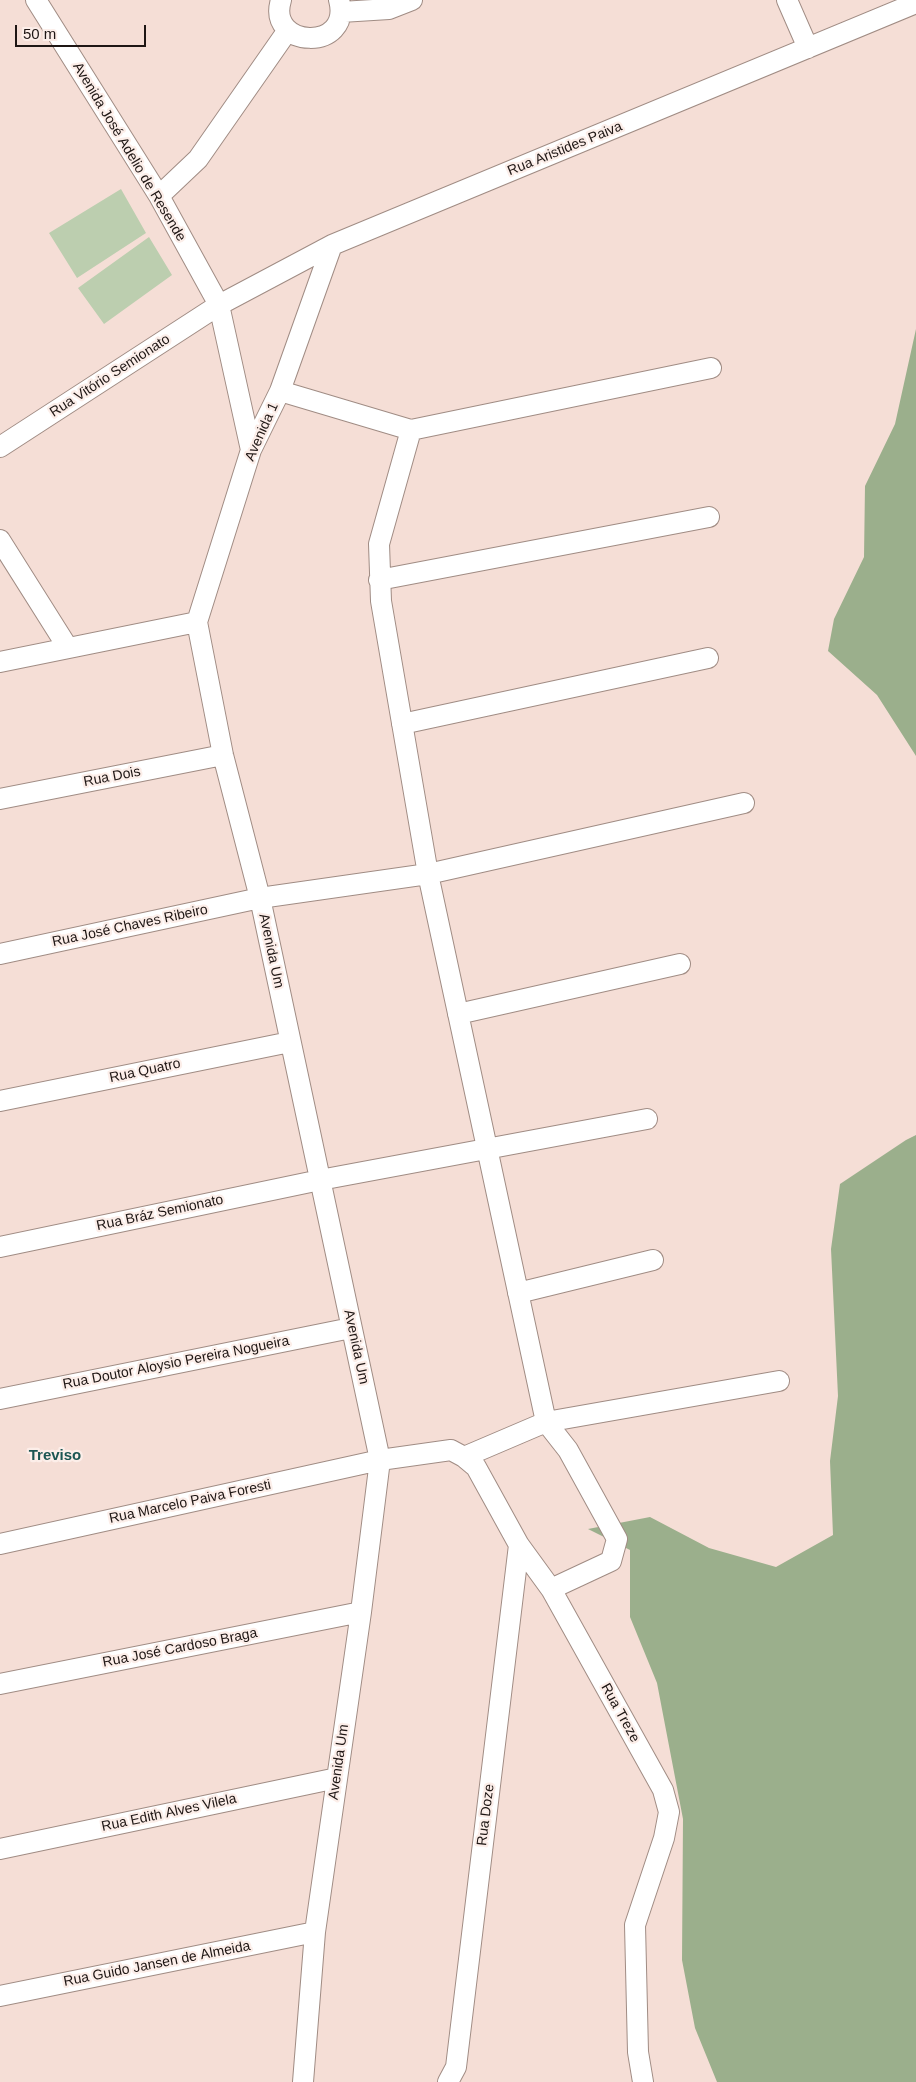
<!DOCTYPE html>
<html>
<head>
<meta charset="utf-8">
<style>
  body { margin:0 }
  #map { position:relative; width:916px; height:2082px; overflow:hidden; background:#f5ded6; font-family:Arial,sans-serif }
  canvas { display:block }
  .scale { position:absolute; left:15px; top:25px; width:131px; height:22px; box-sizing:border-box; border:2px solid #1e1614; border-top:0; padding-left:6px; font-size:15px; line-height:18px; white-space:nowrap; color:#1e1614; -webkit-text-stroke:4px #fceee9; paint-order:stroke }
</style>
</head>
<body>
<div id="map">
<canvas width="916" height="2082"></canvas>
<div class="scale">50 m</div>
</div>
<script>
const ctx = document.querySelector('canvas').getContext('2d');
ctx.lineJoin = 'round';
function fill(path, color) {
  ctx.fillStyle = color;
  ctx.fill(path, 'evenodd');
}
function strokePath(path, color, width, dash) {
  ctx.strokeStyle = color;
  ctx.lineWidth = width;
  ctx.lineCap = dash ? 'butt' : 'round';
  ctx.setLineDash(dash || []);
  ctx.stroke(path);
}
function drawText(font, color, halo, rows, align = 'center') {
  ctx.font = font + ' Arial,sans-serif';
  ctx.lineWidth = 4.5;
  ctx.setLineDash([]);
  ctx.textBaseline = 'middle';
  ctx.strokeStyle = halo;
  ctx.fillStyle = color;
  for (const [text, x, y, turn = 0] of rows) {
    ctx.save();
    ctx.translate(x, y);
    ctx.rotate((+turn || 0) * Math.PI / 180);
    ctx.textAlign = isNaN(turn) ? turn : align;
    if (halo) ctx.strokeText(text, 0, 0);
    ctx.fillText(text, 0, 0);
    ctx.restore();
  }
}
const green = new Path2D(`
  M121,189L146,233L77,278L49,233Z
  M149,237L172,275L104,324L78,288Z`);
const forest = new Path2D(`
  M916,329V756L877,695L828,651L834,619L864,557L865,486L895,424Z
  M916,1135V2082H717L695,2028L682,1960L683,1819L657,1683L630,1617V1550L588,1529L650,1517L709,1548L776,1567L833,1535L830,1461L838,1396L831,1249L840,1184L906,1140Z`);
const street = new Path2D(`
  M36,0L159,196L219,305L251,450
  M281,0C266,49 353,52 339,0
  M787,0L808,48
  M341,12L389,9L412,0
  M159,196L198,159L288,30
  M280,391L411,430L711,368
  M411,430L379,544L381,601L428,874L546,1422L568,1450L617,1539L611,1561L551,1589
  M0,447L219,305L332,245L916,3
  M0,540L68,648
  M379,580L709,517
  M0,662L197,622
  M402,724L708,658
  M0,799L223,755
  M0,954L260,898L428,874L744,803
  M458,1014L680,964
  M0,1101L290,1042
  M0,1247L320,1180L647,1119
  M518,1293L653,1260
  M0,1399L351,1328
  M464,1457L546,1422L779,1381
  M0,1544L380,1460L451,1450L464,1457L476,1467L519,1545L551,1589L663,1790L669,1812L664,1838L635,1925L638,2052L643,2082
  M0,1684L361,1612
  M0,1849L337,1778
  M0,1996L315,1932
  M303,2082L315,1932L361,1612L380,1460L260,898L223,755L197,622L251,450L280,391L332,245
  M448,2082L456,2067L519,1545`);
const streetNames = [
  ["Rua Aristides Paiva",565,149,-22],
  ["Avenida José Adelio de Resende",129,152,59],
  ["Rua Vitório Semionato",110,376,-33],
  ["Avenida 1",262,432,-66],
  ["Rua Dois",112,777,-11],
  ["Rua José Chaves Ribeiro",130,926,-12],
  ["Avenida Um",271,951,78],
  ["Rua Quatro",145,1071,-12],
  ["Rua Bráz Semionato",160,1213,-12],
  ["Avenida Um",356,1347,78],
  ["Rua Doutor Aloysio Pereira Nogueira",176,1363,-11],
  ["Rua Marcelo Paiva Foresti",190,1502,-12],
  ["Rua José Cardoso Braga",180,1648,-11],
  ["Rua Treze",620,1713,61],
  ["Avenida Um",339,1762,-82],
  ["Rua Edith Alves Vilela",169,1813,-12],
  ["Rua Doze",486,1815,-83],
  ["Rua Guido Jansen de Almeida",157,1964,-11]
];
const neighbourhoodNames = [
  ["Treviso",55,1456]
];
fill(green, '#bcceaf');
fill(forest, '#9baf8c');
strokePath(street, '#a08c84', 22);
strokePath(street, '#fff', 20);
drawText('14px', '#1e1614', '#fceee9', streetNames);
drawText('bold 15px', '#1b5653', '#fceee9', neighbourhoodNames);
</script>
</body>
</html>
